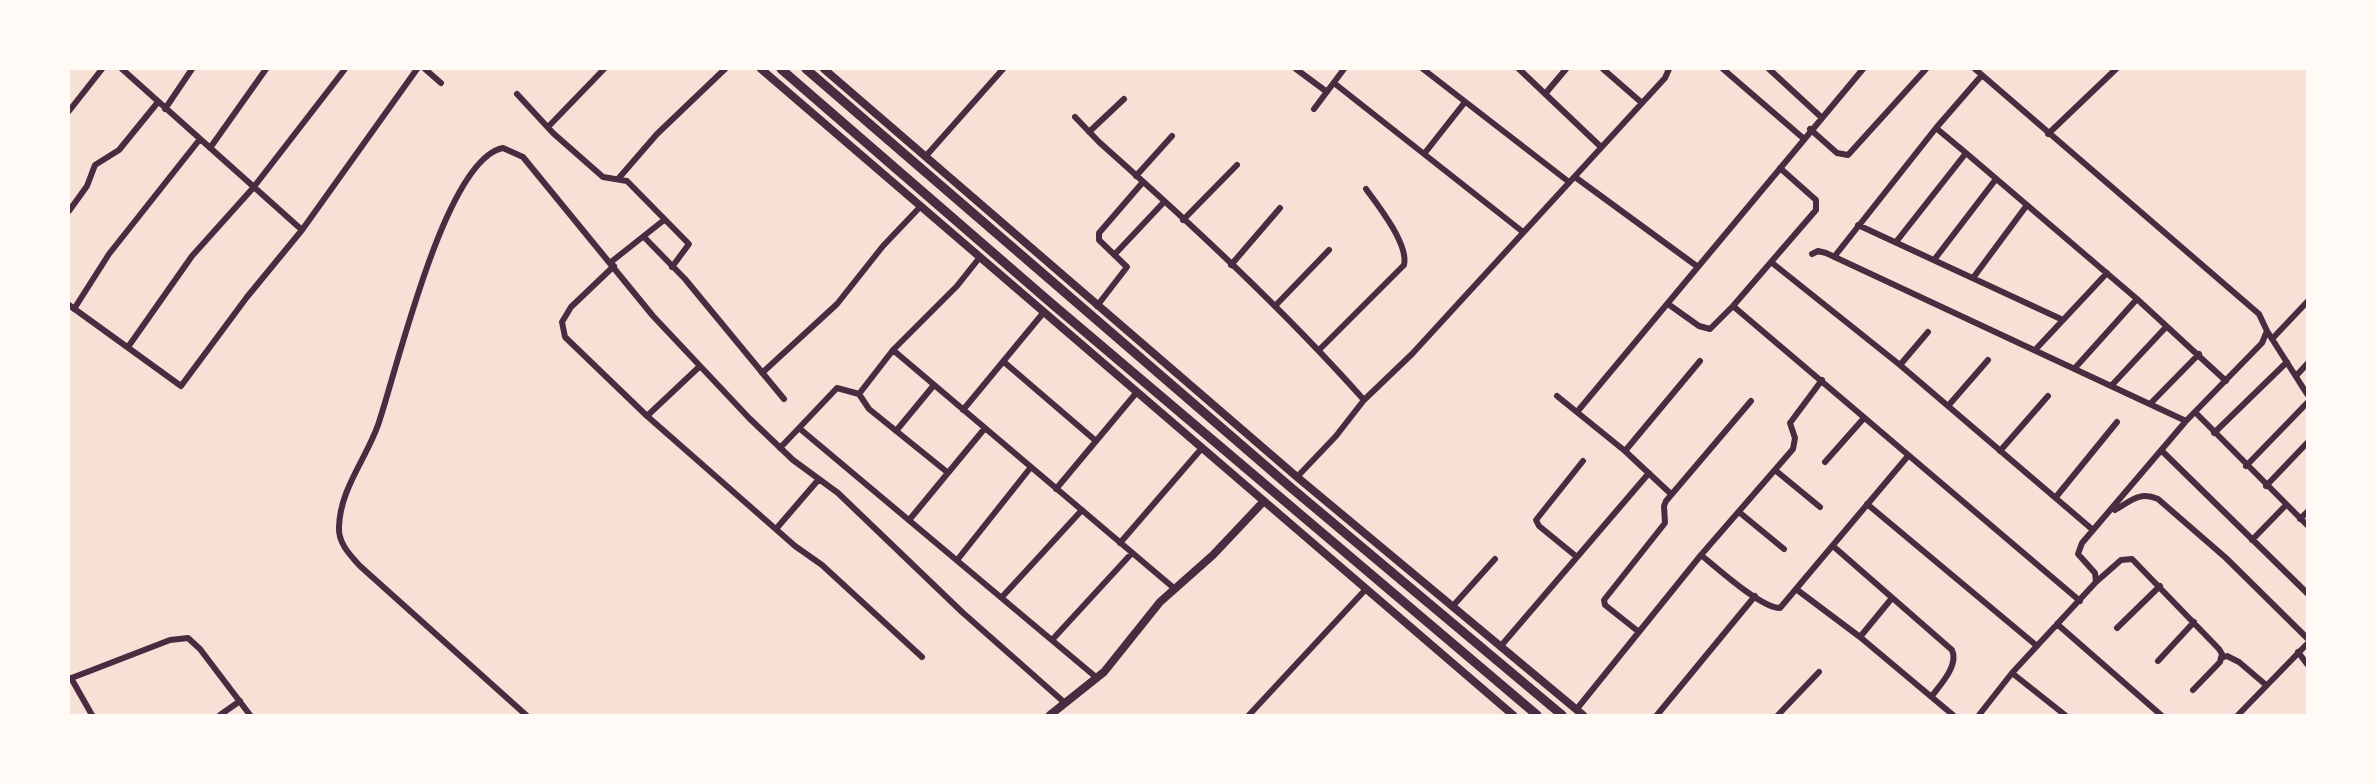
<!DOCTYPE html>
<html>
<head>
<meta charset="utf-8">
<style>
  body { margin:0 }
  #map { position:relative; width:2376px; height:784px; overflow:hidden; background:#f7e1d7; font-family:Barlow,sans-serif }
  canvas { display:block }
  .frame { position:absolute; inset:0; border:70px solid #fffaf5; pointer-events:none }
</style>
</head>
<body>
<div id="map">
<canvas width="2376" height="784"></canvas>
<div class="frame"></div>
</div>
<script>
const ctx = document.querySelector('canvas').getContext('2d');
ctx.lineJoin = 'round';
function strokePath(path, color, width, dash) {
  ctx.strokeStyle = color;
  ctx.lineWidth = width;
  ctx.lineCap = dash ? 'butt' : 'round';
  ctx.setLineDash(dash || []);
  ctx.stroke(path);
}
const minor = new Path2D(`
  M122,69L302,230
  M425,69L441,83
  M1296,69L1327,92
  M1423,69L1569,182
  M1519,69L1601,147
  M1603,69L1642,103
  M1723,69L1803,138
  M1769,69L1821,117
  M1975,69L2259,314L2267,331L2262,343L2186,421L2082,543L2078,554L2095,573L2096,582L2012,673L1979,715
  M1334,83L1523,232
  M517,94L553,133L603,177L627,181L689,244L672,267
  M1545,94L1566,69
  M165,109L192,69
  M1314,109L1344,69
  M69,111L102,69
  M1075,117L1099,142C1191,224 1282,308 1364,400
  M548,127L604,69
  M1810,129L1837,153L1848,155L1926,69
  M1089,132L1124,99
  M2048,134L2116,69
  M210,148L266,69
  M1966,153L2137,299L2226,381
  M1424,154L1465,102
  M925,157L1003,69
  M1136,176L1172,136
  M1575,177L1698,267
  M618,179L657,134L725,69
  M69,211L87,186L95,165L119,150L158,102
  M1183,220L1237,165
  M1858,225L2063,320
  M644,237L685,279L784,399
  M1896,242L1966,153L1936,128L1982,75
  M1115,254L1164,202
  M1812,254L1818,251L1826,253L2186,421
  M1834,257L1936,128
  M1934,260L1996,179
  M611,262L664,220
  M1771,262L1900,365L2093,530
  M1231,265L1280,208
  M614,266L571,307L562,322L565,337L647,416L795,546L822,565L922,657
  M1973,278L2027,205
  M1668,304L1699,326L1710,329L1733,306L1816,210V200L1780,168
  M69,305L181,386L247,297L302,230L417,69
  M1097,306L1127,267L1099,240V233L1143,182
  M1275,306L1329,250
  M1733,306L2080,601
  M74,309L109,254L200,139
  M2267,331L2307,394
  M2272,339L2307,302
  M128,347L192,256L253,188L345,69
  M893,350L1175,589
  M1319,350L1404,265C1409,245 1378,205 1366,189
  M2035,350L2107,273
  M1004,362L1096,441
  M1900,365L1928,332
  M2075,368L2137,299
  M762,373L837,304L883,246L921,206
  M2296,376L2307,364
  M2112,385L2166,327
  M859,394L869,409L947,472
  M1557,396L1625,451L1671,494
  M2150,404L2199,354
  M1948,406L1988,360
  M963,410L1044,312
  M1577,412L1863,69
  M2195,412L2307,525
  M647,416L699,367
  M799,428L1097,678
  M896,431L934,385
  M2214,433L2287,362
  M780,448L837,388L859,394L893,350L957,286L980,257
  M1625,451L1700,361
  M2000,451L2048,396
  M2162,451L2307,593
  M1825,462L1864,418
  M2246,466L2307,403
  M1775,470L1820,507
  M1297,477L1336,436L1364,400L1412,354L1665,78L1669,69
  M2266,486L2307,443
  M1056,489L1137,392
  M2056,497L2117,422
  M1867,504L2037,646
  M2115,510C2131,501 2139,491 2158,499L2226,558L2307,638
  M1739,512L1784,549
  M910,519L985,428
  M2300,519L2307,512
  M776,529L819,479
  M2252,540L2286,505
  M1120,543L1202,448
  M1833,546L1952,650C1959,665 1941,684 1932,696
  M1701,555C1717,568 1761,608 1780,608L1908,456
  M1577,557L1539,526L1536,520L1583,461
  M958,559L1031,467
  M2096,582L2121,560L2132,559L2219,649L2222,654L2220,662L2193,690
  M1796,589L1860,637L1953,715
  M1002,597L1082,510
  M1452,607L1495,559
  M2057,624L2161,715
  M2117,628L2160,586
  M1639,632L1605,605L1604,600L1665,523L1664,506L1666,501L1751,401
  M1860,637L1892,598
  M1052,640L1132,553
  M1500,647L1649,473
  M2298,652L2307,664
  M2221,658L2227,656L2239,662L2266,685
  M2158,661L2194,622
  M2012,673L2065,715
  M71,678L92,715
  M69,679L170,640L188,638L200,649L250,715
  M1576,710L1701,555L1793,449L1795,438L1790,423L1822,380
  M220,715L240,701
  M526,715L360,566C350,555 338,543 339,527C340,489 366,459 378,425C397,370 445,159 503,148L523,157L653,316L749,418L793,460L838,493L962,612L1065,703
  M1249,715L1366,589
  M1657,715L1755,596
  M1778,715L1819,672
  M2238,715L2307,644`);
const tertiary = new Path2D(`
  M761,69L1513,715
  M824,69L1297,477L1583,715
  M1050,715L1104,672L1160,602L1213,555L1264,501`);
const trunk = new Path2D(`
  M781,69L1051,303L1537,715
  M806,69L1289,486L1562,715`);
strokePath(minor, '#4a2c40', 6);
strokePath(tertiary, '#4a2c40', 8);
strokePath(trunk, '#4a2c40', 9);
</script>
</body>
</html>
